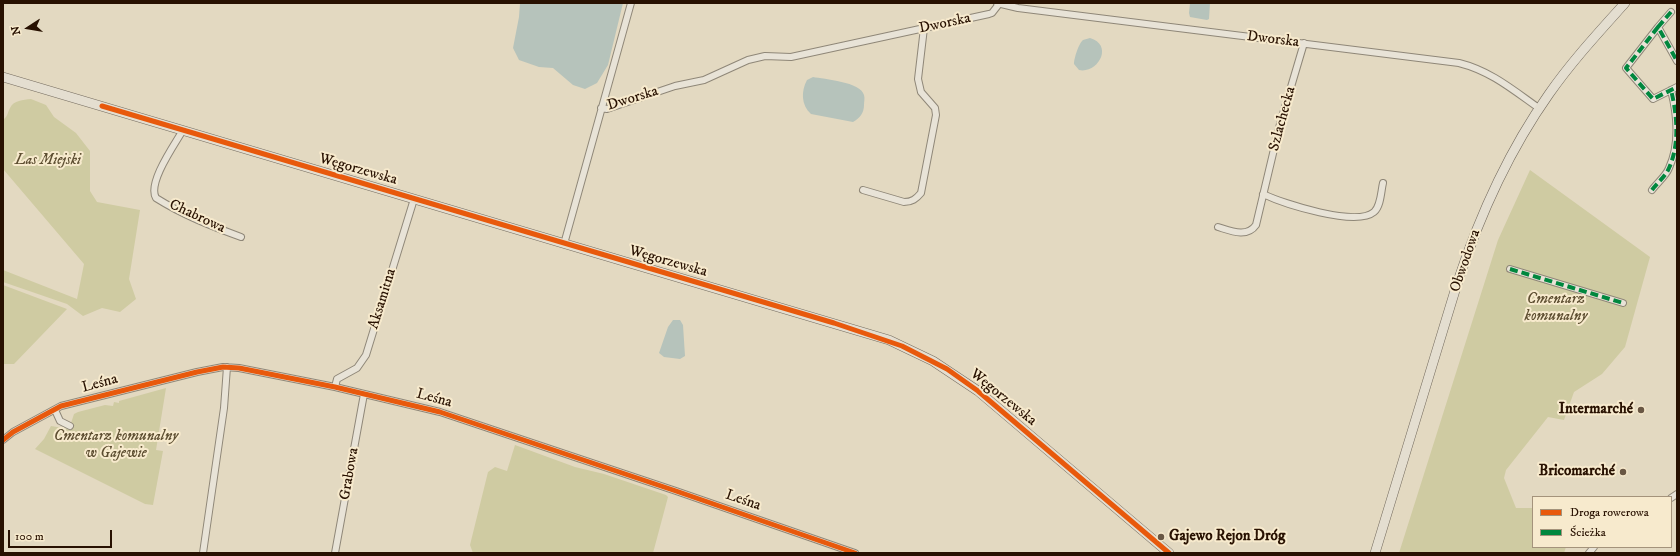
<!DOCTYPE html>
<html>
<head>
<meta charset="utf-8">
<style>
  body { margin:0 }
  #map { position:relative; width:1680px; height:556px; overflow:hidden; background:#e3d9c1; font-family:"IM FELL DW Pica",serif }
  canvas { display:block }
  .frame { position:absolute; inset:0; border:4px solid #281101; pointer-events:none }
  .legend { position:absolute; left:1532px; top:496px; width:140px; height:52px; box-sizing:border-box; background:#f7eacd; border:1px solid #a4937b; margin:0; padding:5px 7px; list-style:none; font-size:12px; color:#281101 }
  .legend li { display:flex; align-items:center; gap:8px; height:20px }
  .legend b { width:20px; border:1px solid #a4937b }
  .north { position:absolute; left:8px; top:8px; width:40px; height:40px; -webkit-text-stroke:3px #f7eacd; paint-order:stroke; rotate:258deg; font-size:11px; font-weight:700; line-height:16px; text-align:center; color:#281101 }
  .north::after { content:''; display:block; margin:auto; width:14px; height:18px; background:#281101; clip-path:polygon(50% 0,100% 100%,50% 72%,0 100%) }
  .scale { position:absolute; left:8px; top:530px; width:104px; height:18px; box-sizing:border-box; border:2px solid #281101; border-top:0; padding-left:5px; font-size:12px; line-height:14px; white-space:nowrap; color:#281101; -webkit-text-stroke:3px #f7eacd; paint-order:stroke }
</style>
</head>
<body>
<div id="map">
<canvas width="1680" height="556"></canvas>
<div class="frame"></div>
<ul class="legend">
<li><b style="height:5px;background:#e8590c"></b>Droga rowerowa</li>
<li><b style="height:5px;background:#00873e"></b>Ścieżka</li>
</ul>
<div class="north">N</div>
<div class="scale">100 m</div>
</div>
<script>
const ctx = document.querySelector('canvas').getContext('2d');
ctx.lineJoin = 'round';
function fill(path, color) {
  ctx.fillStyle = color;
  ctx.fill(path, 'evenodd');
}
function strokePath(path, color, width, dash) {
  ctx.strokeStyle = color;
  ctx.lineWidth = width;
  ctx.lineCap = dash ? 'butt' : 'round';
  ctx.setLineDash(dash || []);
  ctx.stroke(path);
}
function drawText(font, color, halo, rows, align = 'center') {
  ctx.font = font + ' "IM FELL DW Pica",serif';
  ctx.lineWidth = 4;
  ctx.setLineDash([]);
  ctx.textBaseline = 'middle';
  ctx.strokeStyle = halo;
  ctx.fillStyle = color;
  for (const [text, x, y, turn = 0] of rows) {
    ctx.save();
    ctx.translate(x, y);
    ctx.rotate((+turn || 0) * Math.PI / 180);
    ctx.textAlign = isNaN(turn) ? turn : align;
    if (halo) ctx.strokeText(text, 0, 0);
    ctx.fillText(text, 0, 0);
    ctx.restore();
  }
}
const green = new Path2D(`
  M31,99L46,105L54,117L76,133L90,151V191L97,202L140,210L129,279L136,299L120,312L102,308L83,316L67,304L3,282V270L77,299L84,264L3,169V120C8,116 7,114 10,108C14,100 23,100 31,99Z
  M1530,170L1650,257L1625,347L1602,374L1574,392L1564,420L1548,417L1506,470L1504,478L1516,508H1533V547H1566L1564,553H1399L1498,240Z
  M3,285L67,309L14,364H3Z
  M166,388L156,450L163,451L153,505L145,504L35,449L44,439L51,426L69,429L74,414L78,412L105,405L113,406L114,402L119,403V401Z
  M515,445L575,467L604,474L666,495L668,497L653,553H473L470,545L488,472L495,467L507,471Z`);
const water = new Path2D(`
  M520,3H623L608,65L597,83L585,89L573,85L553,68L539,67L519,60L513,48L519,17Z
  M1190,3H1210L1209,19L1207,20L1190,17L1189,13Z
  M1090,38C1114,45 1098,74 1079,70L1074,64C1074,58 1079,43 1083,40Z
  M813,77C824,79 861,82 864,95C865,98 864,102 864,105C864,113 860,118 853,122L811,114C801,105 801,91 807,80Z
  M673,320H680L683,325L685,356L680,359L664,357L659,353L668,327Z`);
const street = new Path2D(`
  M997,3L1018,8L1459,63C1491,71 1513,90 1540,109
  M1671,12L1658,27L1677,61
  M1658,27L1626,68L1653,99L1677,87
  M601,108L607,109L675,86L704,80L748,60L765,56L791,57L989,14L992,13L999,4
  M183,130C175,144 147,183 156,198C183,215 211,226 241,237
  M863,190L904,202C912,202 916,199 921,193L936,115L935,108L921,92L918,79L924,28
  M1652,190C1657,183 1666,176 1669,168C1680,144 1677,114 1671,90
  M1263,194C1284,204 1356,227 1374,212C1381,206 1381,191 1383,183
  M1218,227C1231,231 1247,238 1256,225L1280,124L1304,43
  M564,244L631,3
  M1510,269L1623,303
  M335,387L337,379L357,368L366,355L414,199
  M55,410L60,421L70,426
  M3,440L13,432L61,406L197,372L223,367L239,368L335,387L440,412L676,491L855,553
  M1671,498L1677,494
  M203,553L224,408L227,367
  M335,553L364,394
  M1589,553L1594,547`);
const primary = new Path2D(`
  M3,77L889,340L933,361L978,391L1169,553
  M1375,553L1457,284C1479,217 1508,152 1549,94C1572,61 1599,32 1625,3`);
const quiet = new Path2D(`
  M1671,12L1658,27L1677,61
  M1658,27L1626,68L1653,99L1677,87
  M1652,190C1657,183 1666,176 1669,168C1680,144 1677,114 1671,90
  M1510,269L1623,303`);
const cycleway = new Path2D(`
  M102,106L834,323L902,346L947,369L978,391L1169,553
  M3,440L13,432L61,406L197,372L223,367L239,368L335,387L440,412L676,491L855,553`);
const markers = [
  [1641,410,4,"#695744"],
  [1623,472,4,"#695744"],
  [1161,537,4,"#695744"]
];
const streetNames = [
  ["Dworska",945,24,-12],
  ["Dworska",1273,40,7],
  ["Dworska",633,99,-17],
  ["Szlachecka",1283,119,-75],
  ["Węgorzewska",358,170,16],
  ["Chabrowa",197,217,25],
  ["Obwodowa",1466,261,-71],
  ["Węgorzewska",668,262,16],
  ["Aksamitna",383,299,-73],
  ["Leśna",100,384,-15],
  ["Węgorzewska",1003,398,39],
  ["Leśna",434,399,15],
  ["Grabowa",350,474,-80],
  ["Leśna",743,501,19]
];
const parkNames = [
  ["Las Miejski",48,161],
  ["Cmentarz",1556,300],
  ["komunalny",1556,317],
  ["Cmentarz komunalny",116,437],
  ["w Gajewie",116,454]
];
const poiNames = [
  ["Intermarché",1633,410],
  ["Bricomarché",1615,472],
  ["Gajewo Rejon Dróg",1169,537,"left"]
];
fill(green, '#cfcba2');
fill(water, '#b6c3bb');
strokePath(street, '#8f8778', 8);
strokePath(primary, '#756c5f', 10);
strokePath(street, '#e8e3d7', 6);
strokePath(primary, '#e4ded0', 9);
strokePath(quiet, '#00873e', 4, [8, 4]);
strokePath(cycleway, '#e8590c', 5);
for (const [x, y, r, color] of markers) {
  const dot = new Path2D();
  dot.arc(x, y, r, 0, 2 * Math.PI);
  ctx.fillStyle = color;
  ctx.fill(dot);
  strokePath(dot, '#f7eacd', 1.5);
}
drawText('15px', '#281101', '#f7eacd', streetNames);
drawText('italic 15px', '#5d4e31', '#f7eacd', parkNames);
drawText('bold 15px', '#281101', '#f7eacd', poiNames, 'right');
</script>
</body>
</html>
